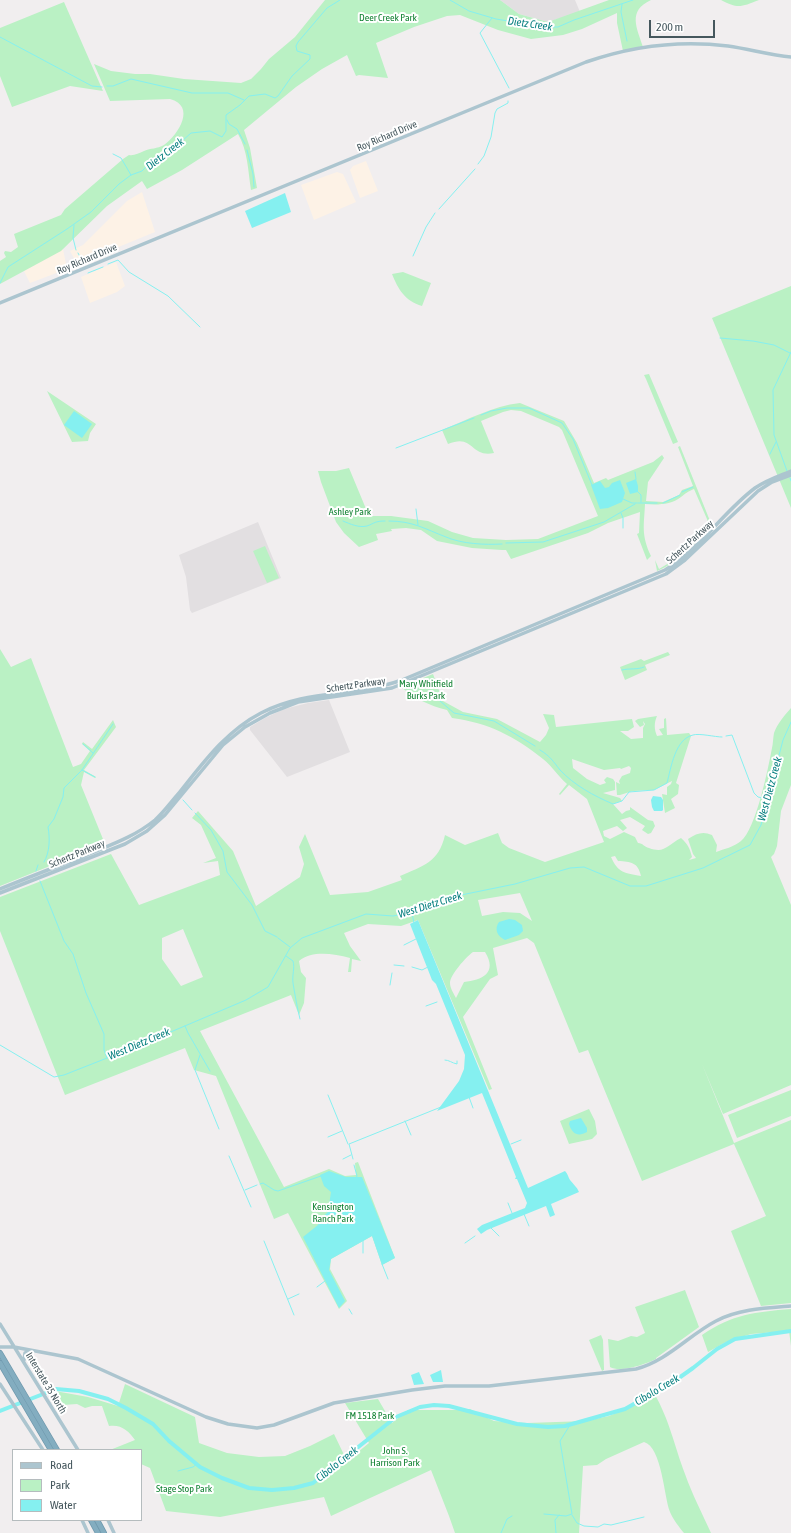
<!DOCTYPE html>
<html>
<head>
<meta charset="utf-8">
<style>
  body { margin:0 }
  #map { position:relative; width:791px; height:1533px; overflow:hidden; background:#f1eeef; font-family:"Asap Condensed",sans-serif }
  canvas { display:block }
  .legend { position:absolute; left:12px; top:1449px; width:130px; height:72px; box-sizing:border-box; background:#fff; border:1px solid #b5bcbe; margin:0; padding:5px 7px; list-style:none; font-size:12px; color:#45575d }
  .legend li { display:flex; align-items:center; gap:8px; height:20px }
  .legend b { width:20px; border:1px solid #b5bcbe }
  .scale { position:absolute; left:649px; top:20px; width:66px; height:18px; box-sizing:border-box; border:2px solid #45575d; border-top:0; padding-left:5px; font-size:12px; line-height:14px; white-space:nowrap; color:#45575d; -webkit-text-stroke:3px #fff; paint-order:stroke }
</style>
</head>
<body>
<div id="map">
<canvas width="791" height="1533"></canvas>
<ul class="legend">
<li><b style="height:5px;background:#acc5cf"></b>Road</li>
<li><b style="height:11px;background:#baf1c4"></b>Park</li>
<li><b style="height:11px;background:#85f0f0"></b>Water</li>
</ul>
<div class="scale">200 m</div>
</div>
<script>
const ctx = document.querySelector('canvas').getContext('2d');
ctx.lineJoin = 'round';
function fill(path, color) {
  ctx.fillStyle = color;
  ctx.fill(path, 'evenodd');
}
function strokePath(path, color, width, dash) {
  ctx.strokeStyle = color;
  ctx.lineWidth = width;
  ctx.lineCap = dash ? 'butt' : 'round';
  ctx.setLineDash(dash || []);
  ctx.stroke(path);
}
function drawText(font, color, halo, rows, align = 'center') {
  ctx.font = font + ' "Asap Condensed",sans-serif';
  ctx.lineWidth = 4;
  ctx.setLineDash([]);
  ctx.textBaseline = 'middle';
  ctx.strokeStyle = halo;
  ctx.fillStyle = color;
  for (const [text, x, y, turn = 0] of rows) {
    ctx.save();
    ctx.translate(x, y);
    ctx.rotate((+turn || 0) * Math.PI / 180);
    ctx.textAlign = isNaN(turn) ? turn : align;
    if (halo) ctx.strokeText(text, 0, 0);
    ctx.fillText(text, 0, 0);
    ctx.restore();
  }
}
const commercial = new Path2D(`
  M366,161L378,191L360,198L350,170L353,166Z
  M337,172L343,174L356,202L314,220L301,185Z
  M142,192L155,232L77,264L70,251L83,245L127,201Z
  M63,249L67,269L30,283L24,271Z
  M116,262L125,286L117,292L90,303L81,277Z`);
const education = new Path2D(`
  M500,0H575L580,12L548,22L519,14Z
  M258,522L281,578L192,613L190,610L186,577L179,555Z
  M329,700L350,752L287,777L250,730V727L265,718L284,709L308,703Z`);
const green = new Path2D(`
  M325,0H500L519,14L548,22L609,0H651C627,11 637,28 643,47L623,51L617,23V13L582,29L563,35L531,39L498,30L460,15L447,16L414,27L376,43L388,78L359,75L356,76L347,55L322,69L296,87L244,130L250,148L257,188L251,190C248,171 248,151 238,134L182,170L147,189L142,181L107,206L61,251L0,284V261L6,257L4,253L5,251L11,252L18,247L14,234L61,215L65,209L123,159L129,155C134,156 139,153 144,151C151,148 157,149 164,145C179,134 196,106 170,99L110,101L94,64L111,71L135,74H150L184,79L241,83L251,79L261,69L269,59L295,37Z
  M721,0H759C741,7 738,9 721,0Z
  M64,2L103,91L70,86L12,107L0,76V28Z
  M403,272L431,283L422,306C405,301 398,289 392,274Z
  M791,286V508L712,318Z
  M649,374L678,442L673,444L646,379L644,375Z
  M47,391L96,424L90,433L88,441L72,442Z
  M520,403L564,421L577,443L594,483L606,478L608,480L653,462L662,455L664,458L648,482L646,501L663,502L679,495L682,490L693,486L678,447L680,446L712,526C695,542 679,562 657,571L655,560L659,569L674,560L710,526L694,489C687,492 686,493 681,497C671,505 657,505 645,504C644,526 641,535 651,556L647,560L637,534L639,533L640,512L608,523L588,533L511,559L506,550H502L472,548L437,541L421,530L406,528L391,529L392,531L376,534L378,540L359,547L344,533L336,522L321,482L318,471H336L349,468L369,516H391L428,521L452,532L473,538L506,540L538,539L598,516L562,430L559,427L521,411L511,410L503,412L481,421L494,453C470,458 474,433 448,444L442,430C467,420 493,406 520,403Z
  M265,546L279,578L267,583L253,551Z
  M0,649L11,667L31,658L73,767L81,764L90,751L82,744L83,742L92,749L113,720L116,727L84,770L96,777L95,778L84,772L81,785L105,844L0,886Z
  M668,652L670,655L645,665L647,670L625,680L620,667L641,659L644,661Z
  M433,674L443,701L463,712L497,719L540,742L546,735L549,728L543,714L554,715L556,727L632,719L634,727L628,731H620L631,739L643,738V728L645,724L643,721L644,725L640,727L635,721L638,719L657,716C654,723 654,729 657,736L663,735L659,729L664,728V719L666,718L667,735L689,733L691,736L676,783L679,785L678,794L671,799L675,808L665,813L662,794L667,795V787L671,784L672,781L654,790L633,791L620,795H617L616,782L620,784L619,781L622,776L630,773L631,768L629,766L621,769L620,768L604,770L572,759L573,768L587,779L600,785L606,783L604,780L607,777L613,779L615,782V790L603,793L620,798L622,801L613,804L622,814L626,811L630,810V807L648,820L653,821L655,826L651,833L648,834L642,830L645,826L630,817L620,820L627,828L623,831L617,826L603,831L604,836L610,839L624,832L635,837L638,843C643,843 644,847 649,848C665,854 667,845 681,838C688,844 690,849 692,857L689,860L696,858L693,854L688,839C697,833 703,831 712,835L717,845L716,852C724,849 734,847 741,841C756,829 768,769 772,748C773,744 773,738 774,733C777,724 785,715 791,708V785L781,811L777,846L774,854L771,857L791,905V1085L723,1114L702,1064L734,1143L791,1120V1303L761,1306L731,1231L766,1216L734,1144L642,1181L588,1050L579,1053L534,943L527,938L493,948L498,975L490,979L463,1017L492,1089L489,1090L418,920L401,926L368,924L344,933L350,946L361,961L352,959L351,972H348L350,958C333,954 313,950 299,961L301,972L306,978L304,1003L299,1015L291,995L200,1031L284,1187L329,1169L345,1176L356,1175L355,1163L358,1162L395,1258L382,1265L372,1236L331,1259L330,1269L347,1301L339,1309L288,1213L274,1219L216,1076L194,1070L185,1048L65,1095L0,931V897L111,854L139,905L220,875L218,861L203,863L216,858L201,825L192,818L198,811L233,851L256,906L300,877L304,864L299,847L305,834L330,895L368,892L402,880L400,876C423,866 439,862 445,835L465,845L498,833L502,843L509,848L545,862L604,842L587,799L569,785L560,795L559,794L567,784C558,776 552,766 543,759C514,736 489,723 452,718L447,710C429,706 415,698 401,687ZM615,856L618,861C631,862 638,862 641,876C625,873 618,873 611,857ZM520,893L532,921L520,913L503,912L482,916L478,900ZM183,929L203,977L181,986L162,959V938ZM473,952H485C498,973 482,980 464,982L456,998C454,994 450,988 450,983C450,975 466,957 473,952Z
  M791,1090V1116L737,1138L728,1115Z
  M589,1109L595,1121L597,1134L592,1139L569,1144L560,1121Z
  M685,1290L699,1327L656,1358V1359C646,1364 621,1373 610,1367L608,1339L618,1341L631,1336L637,1337L645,1333L635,1307Z
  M791,1309V1346L789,1331L751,1334L726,1342L708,1352L702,1335C733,1314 755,1312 791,1309Z
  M601,1335L603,1340L604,1368V1370L602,1371L589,1340Z
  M125,1384L195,1417L199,1443L227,1453L259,1457L285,1456L310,1446L334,1434L347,1461L369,1443L345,1403L378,1399L392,1423L408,1410H456L470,1409L494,1421L527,1423L586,1421L609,1416L628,1408L654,1393C670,1421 674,1445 685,1474C692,1494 702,1513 711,1533H684C679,1527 673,1519 670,1512C664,1497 662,1447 644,1442L606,1459L597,1465L583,1466L579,1533H455L449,1516L431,1470L331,1516L324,1497L220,1517L166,1511L150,1468L141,1464V1450H110L135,1440C129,1431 121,1424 109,1426L102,1406H92L85,1408L77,1404L63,1405L55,1391L88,1397L118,1406Z`);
const water = new Path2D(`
  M285,193L291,212L252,228L245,211Z
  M74,411L92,424L82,438L64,425Z
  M636,479L638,486V492L630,494L626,483Z
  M620,480L625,493L622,502L608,508L600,509L591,485L600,481L605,488L609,487L612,483Z
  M653,796L661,797L663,800V810L662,811H654L652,807L651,800Z
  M509,919L515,920L522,925L523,931L519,935L505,940C497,936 494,929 499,922Z
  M418,920L528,1188L565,1171C568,1174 568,1177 570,1180C573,1184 577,1187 579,1192L551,1204L555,1215L550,1217L546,1206L487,1230L481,1234L477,1229L482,1225L525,1208L527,1203L517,1179H515L516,1177L482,1093L437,1111L459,1081L464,1069L465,1055L436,984L432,980L410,924Z
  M581,1118L587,1128V1132C578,1137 572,1134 569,1124L570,1121Z
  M329,1171L346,1177H362L395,1258L382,1265L372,1236L331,1259L329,1270L345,1301L339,1308L303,1237L318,1225L321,1218L328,1212L331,1192L324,1186L320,1175Z
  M441,1370L443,1382H433L430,1375Z
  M419,1372L424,1384L414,1385L411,1375Z`);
const stream = new Path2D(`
  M450,0L469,11L496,19L545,27H558L574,20L633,0
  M622,4L621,12L627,41
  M492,18L480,33L509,88
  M0,37L92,86L102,87
  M107,86H113L131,79L192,93H228L244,100
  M227,120L229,124L237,129L245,144
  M247,150L253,174L254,187
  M113,154L121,158L131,175
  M478,164L484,156L491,137L495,113L497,109L508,103V101
  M439,209L475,169
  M74,225L73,238L76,250
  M78,253L83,262
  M413,256L426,227L435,213
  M108,264L118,260L129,272L168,296L200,327
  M88,273L103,267
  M0,283L8,267L67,229L91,212L119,184L131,175L142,171L150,163L173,149L191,133L210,131L222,137L226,131V115L240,105L249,96L265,94L275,98L278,96L292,76L310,59V55L297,51L296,46L298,42L327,8L340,0
  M720,338L753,341L774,345L790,353
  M481,415L491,411L507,408H529L562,423L573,439L592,485
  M396,448L474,418
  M770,454L776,442
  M787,471L774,435L773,390L791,352
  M635,472L636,479
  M790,478L791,481
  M637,491L641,495V502
  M682,492L693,487
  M623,499L632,503H637
  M638,503H657
  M663,503L680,495
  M416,509L418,525
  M621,513L623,518V528
  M343,521C350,524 359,528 367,526C375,523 375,521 385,521
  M389,521C413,521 425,529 446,537C462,544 485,545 502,544
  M506,543L543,542L604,522L635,504
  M622,670C630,668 637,670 644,667
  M433,695L454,713L494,721L535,746
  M726,736L732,735L754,793L758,797L767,799
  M83,744L93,753
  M540,750C550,756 553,761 560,770C574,785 594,796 613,804L622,801L629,792L654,790L667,783C671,768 675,739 693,735C699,733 715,737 722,737
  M82,770L95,777
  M183,800L192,810
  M195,813L211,830L223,851L227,872L252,905L265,931L277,937
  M44,862C50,852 50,838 48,827L54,819L63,797L64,788L82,770L113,724
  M36,871L38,865
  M40,881L64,941L73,954L86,993L104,1034V1050L107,1058
  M412,913L414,923
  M278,938L290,947
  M404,945L416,939
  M286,956L293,961C295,968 292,975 293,983C295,995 297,1007 300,1019
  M394,965L404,966
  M412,967L422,970L428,967
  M390,985L392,973
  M426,1006L437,1002
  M185,1026L188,1033L210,1071
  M0,1045L54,1077L64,1075L140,1045L246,1000L268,987L290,948L302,938L366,914L393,916L413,912L461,895L515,884L570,868L584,867L630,886H646L703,868L750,845L761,825L783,740L791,722
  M200,1055L195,1070L219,1129
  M445,1060C449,1060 452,1063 457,1064V1061
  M328,1095L348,1144
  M469,1097L473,1108
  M405,1121L411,1135
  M328,1137L342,1131
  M511,1144L521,1140
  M229,1156L251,1207
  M343,1159L351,1155
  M353,1159L349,1144L441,1107
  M354,1165L357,1176L356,1178
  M260,1184L263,1183L274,1190L278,1191L321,1176
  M245,1190L257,1185
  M508,1203L512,1213
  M524,1214L529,1226
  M491,1228L499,1236
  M264,1241L294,1315
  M465,1243L475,1236
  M363,1253V1239
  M382,1264L388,1279
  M317,1287L325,1281
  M288,1299L299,1294
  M349,1309L352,1314
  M178,1471L193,1467L197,1464
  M544,1514L566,1516L572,1514L560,1441L570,1425
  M572,1515L577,1523L584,1526L598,1527L604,1524L611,1525L644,1517
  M501,1533L507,1519L512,1516
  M556,1533L555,1520L559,1515`);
const river = new Path2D(`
  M0,1411L56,1389L79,1391L108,1399L126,1408L153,1424L169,1441L200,1467L222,1478L249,1488L272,1490L294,1488L313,1483L396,1417L420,1407L434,1405L449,1406L517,1424L548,1427L565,1426L625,1409L676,1380L693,1368L717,1349L735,1339L791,1331`);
const major = new Path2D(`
  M0,303C196,223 391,142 586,62C632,46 680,40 728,46C749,49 770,55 791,57
  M0,889C27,878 55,867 82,857C107,846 133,838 155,820C164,812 171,802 179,793C203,763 226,731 261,713C308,689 354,697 402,680L665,570C700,549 723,512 755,488C766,480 779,476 791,471
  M0,893L125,844L147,831L165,815L223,745L245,727L270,713L298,702L392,688L666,574L685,560L758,491L772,482L791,475
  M0,1324L78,1450
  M0,1347H14L78,1359L206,1417L228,1424L257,1428L274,1425L334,1403L412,1390L445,1386H489L636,1369C667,1361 689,1335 716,1321C739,1309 766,1308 791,1306
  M24,1360L25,1353L31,1351
  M0,1384L43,1450
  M82,1520L88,1533
  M108,1520L114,1533`);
const highway = new Path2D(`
  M0,1353L57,1450
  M0,1363L51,1450
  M91,1520L98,1533
  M97,1520L104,1533`);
const parkNames = [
  ["Deer Creek Park",388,18],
  ["Ashley Park",350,512],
  ["Mary Whitfield",426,684],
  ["Burks Park",426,696],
  ["Kensington",333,1207],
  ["Ranch Park",333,1219],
  ["FM 1518 Park",370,1416],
  ["John S.",395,1451],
  ["Harrison Park",395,1463],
  ["Stage Stop Park",184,1489]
];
const streetNames = [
  ["Roy Richard Drive",387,136,-23],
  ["Roy Richard Drive",87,259,-23],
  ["Schertz Parkway",690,542,-42],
  ["Schertz Parkway",356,685,-8],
  ["Schertz Parkway",77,854,-22],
  ["Interstate 35 North",46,1383,59]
];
const waterNames = [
  ["Dietz Creek",530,24,8],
  ["Dietz Creek",165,154,-38],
  ["West Dietz Creek",770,789,-75],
  ["West Dietz Creek",430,905,-17],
  ["West Dietz Creek",139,1044,-23],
  ["Cibolo Creek",657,1390,-31],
  ["Cibolo Creek",337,1464,-38]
];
fill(commercial, '#fdf2e6');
fill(education, '#e2dfe1');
fill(green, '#baf1c4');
fill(water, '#85f0f0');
strokePath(stream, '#85f0f0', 1);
strokePath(river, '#85f0f0', 4);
strokePath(highway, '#6f98ac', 6);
strokePath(major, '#acc5cf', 3.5);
strokePath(highway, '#83adc0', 4.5);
drawText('10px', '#128233', '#fff', parkNames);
drawText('10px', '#45575d', '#fff', streetNames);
drawText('italic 11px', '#098080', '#fff', waterNames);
</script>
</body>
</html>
